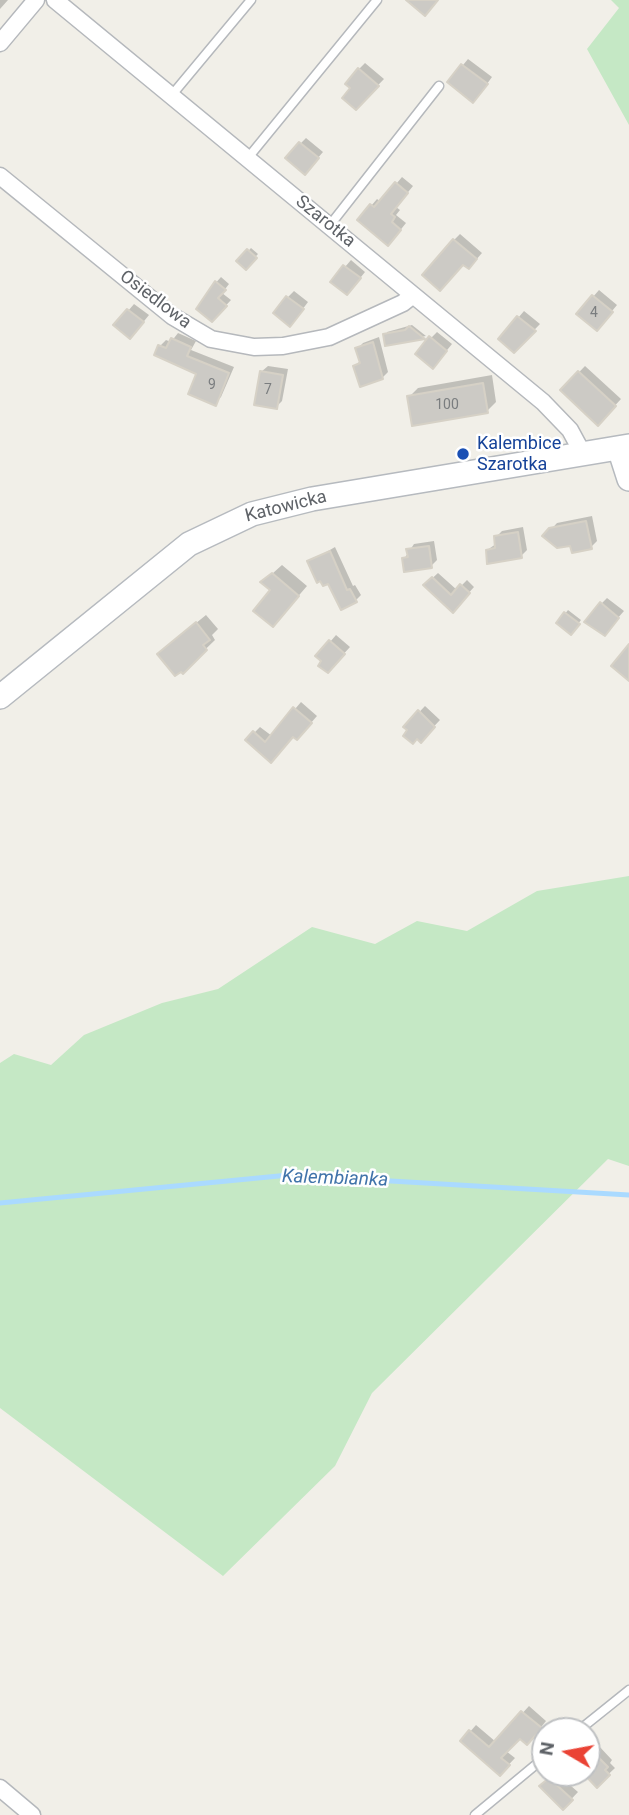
<!DOCTYPE html>
<html>
<head>
<meta charset="utf-8">
<style>
  body { margin:0 }
  #map { position:relative; width:629px; height:1815px; overflow:hidden; background:#f1efe8; font-family:Roboto,sans-serif }
  canvas { display:block }
  .north { position:absolute; left:531px; top:1717px; width:70px; height:70px; box-sizing:border-box; background:#fff; border:2px solid #bfc1c3; border-radius:50%; rotate:280deg; font-size:19px; font-weight:700; line-height:28px; text-align:center; color:#5f6368 }
  .north::after { content:''; display:block; margin:auto; width:24px; height:32px; background:#ea4335; clip-path:polygon(50% 0,100% 100%,50% 72%,0 100%) }
</style>
</head>
<body>
<div id="map">
<canvas width="629" height="1815"></canvas>
<div class="north">N</div>
</div>
<script>
const ctx = document.querySelector('canvas').getContext('2d');
ctx.lineJoin = 'round';
function fill(path, color) {
  ctx.fillStyle = color;
  ctx.fill(path, 'evenodd');
}
function strokePath(path, color, width, dash) {
  ctx.strokeStyle = color;
  ctx.lineWidth = width;
  ctx.lineCap = dash ? 'butt' : 'round';
  ctx.setLineDash(dash || []);
  ctx.stroke(path);
}
function drawText(font, color, halo, rows, align = 'center') {
  ctx.font = font + ' Roboto,sans-serif';
  ctx.lineWidth = 5;
  ctx.setLineDash([]);
  ctx.textBaseline = 'middle';
  ctx.strokeStyle = halo;
  ctx.fillStyle = color;
  for (const [text, x, y, turn = 0] of rows) {
    ctx.save();
    ctx.translate(x, y);
    ctx.rotate((+turn || 0) * Math.PI / 180);
    ctx.textAlign = isNaN(turn) ? turn : align;
    if (halo) ctx.strokeText(text, 0, 0);
    ctx.fillText(text, 0, 0);
    ctx.restore();
  }
}
const green = new Path2D(`
  M611,0H629V125L587,49L619,8Z
  M629,876V1166L608,1159L372,1393L335,1466L223,1576L0,1408V1063L14,1054L51,1065L84,1035L162,1003L218,989L312,927L375,944L417,921L467,931L537,891Z`);
const shadow = new Path2D(`
  M0,0H8L0,9Z
  M468,59L492,77L479,95L449,82Z
  M365,63L384,79L356,108L359,69Z
  M306,138L323,152L310,167L300,144Z
  M402,177L413,186L396,207L400,210L396,215L406,223L394,238L359,220L377,199L381,202Z
  M460,234L482,253L475,261L464,263L454,240Z
  M251,248L258,254L246,267L239,261Z
  M351,260L365,272L353,287L333,281Z
  M221,277L229,284L222,293L231,300L217,315L205,295Z
  M599,290L617,305L603,322L579,313Z
  M294,291L308,302L296,318L288,297Z
  M134,304L149,315L136,331L116,325Z
  M524,311L540,324L514,351L501,338Z
  M412,325L426,336L386,344L387,332Z
  M437,332L452,344L439,360L431,338Z
  M178,333L196,341L191,350L234,367L221,397L215,403L198,373L160,346L166,340L171,342Z
  M379,337L388,372L382,378L355,366L361,360L357,349L363,343Z
  M268,366L288,369L282,401L276,407L261,372Z
  M585,366L621,399L598,424L562,390Z
  M492,375L496,402L487,411L409,397L418,388Z
  M592,516L597,541L591,547L545,536L557,523Z
  M523,527L527,550L521,556L487,550L496,544V537L502,531Z
  M434,541L437,560L431,566L404,559L414,544Z
  M335,547L353,586L355,585L361,595L356,600L329,582L309,562Z
  M282,565L307,586L282,615L272,590L263,582Z
  M438,573L457,590L467,580L474,587L458,605L425,585Z
  M607,598L624,611L609,628L601,604Z
  M568,610L581,620L571,633L558,623Z
  M206,615L218,629L212,635L215,640L183,671L169,645Z
  M336,635L350,647L328,671L318,656Z
  M301,702L317,716L303,732L293,735L277,755L247,740L260,727L272,736Z
  M425,706L440,720L421,740L406,726Z
  M529,1706L546,1721L533,1737L520,1736L506,1751L515,1758L500,1774L462,1741L476,1725L496,1742Z
  M598,1745L612,1760L610,1763L615,1768L597,1785L585,1773L587,1755Z
  M556,1773L578,1792L563,1808L542,1786Z`);
const stream = new Path2D(`
  M0,1203L289,1175L629,1195`);
const building = new Path2D(`
  M406,0H438L425,16Z
  M461,64L488,84L473,103L447,82Z
  M358,68L379,86L356,110L342,98L350,88L345,84Z
  M299,142L319,158L305,175L285,158Z
  M395,182L408,193L391,214L395,217L392,222L401,230L388,246L357,220L370,204L374,207Z
  M453,239L477,259L469,269L463,265L440,291L422,275Z
  M247,249L257,258L246,270L236,261Z
  M343,265L361,278L347,295L330,282Z
  M215,281L226,290L218,298L227,306L212,322L196,309Z
  M592,295L613,312L597,331L576,314Z
  M286,296L304,309L290,327L273,313Z
  M127,309L144,322L130,339L113,325Z
  M517,316L536,331L514,353L498,339Z
  M409,326L425,339L385,346L383,334L405,330Z
  M429,336L447,351L433,369L415,354Z
  M171,338L191,347L187,356L229,373L216,406L188,394L196,374L154,355L158,345L166,348Z
  M373,342L383,379L360,387L353,366L360,363L355,348Z
  M260,371L283,375L277,409L254,405Z
  M578,371L616,406L598,426L560,390Z
  M483,383L488,413L412,426L407,396Z
  M586,521L592,549L572,553L570,546L557,548L542,536L549,528Z
  M518,532L522,558L487,564L486,550L495,548L494,536Z
  M429,546L432,568L404,572L402,558L408,557L406,549Z
  M330,551L347,590L350,589L357,602L341,610L328,584L323,586L320,581L317,583L307,561Z
  M272,573L299,596L273,627L253,611L270,590L260,582Z
  M432,577L451,595L460,584L470,593L453,613L423,585Z
  M600,602L619,618L605,636L584,622Z
  M564,612L580,624L571,635L556,623Z
  M196,622L210,640L203,645L207,650L183,674L181,672L175,676L157,654Z
  M329,640L345,654L328,673L318,666L321,661L315,656Z
  M629,644V681L611,666Z
  M293,707L312,723L297,740L293,737L271,763L245,740L253,731L265,742Z
  M418,710L435,727L421,743L417,739L413,744L403,736L407,730L403,727Z
  M521,1711L542,1728L527,1745L520,1739L501,1758L510,1765L500,1776L460,1741L469,1730L489,1747Z
  M587,1746L608,1767L605,1770L610,1775L597,1788L583,1773H587Z
  M549,1778L573,1800L563,1810L539,1786Z`);
const lane = new Path2D(`
  M171,96L251,0
  M247,159L377,0
  M330,225L439,86
  M578,1731L629,1690
  M475,1815L545,1757`);
const street = new Path2D(`
  M55,0L543,402L570,430L583,454
  M0,43L36,0
  M0,176L172,316L211,339L254,347L283,346L329,337L403,303L413,295
  M0,1788L32,1815`);
const secondary = new Path2D(`
  M619,448L629,479
  M0,697L189,544L252,514L312,499L629,446`);
const markers = [
  [463,454,7,"#1a4fb4"]
];
const numberNames = [
  ["4",594,313],
  ["9",212,385],
  ["7",268,390],
  ["100",447,405]
];
const streetNames = [
  ["Szarotka",325,222,39],
  ["Osiedlowa",155,300,37],
  ["Katowicka",286,507,-14]
];
const transitNames = [
  ["Kalembice",477,444],
  ["Szarotka",477,465]
];
const waterNames = [
  ["Kalembianka",335,1179,2]
];
fill(green, '#c5e8c5');
fill(shadow, '#0003');
strokePath(stream, '#aadaff', 5);
fill(building, '#cccac5');
strokePath(building, '#d6d1c6', 2);
strokePath(lane, '#b5b8bc', 11);
strokePath(street, '#b5b8bc', 19);
strokePath(secondary, '#b6babf', 26);
strokePath(lane, '#fff', 8);
strokePath(street, '#fff', 16);
strokePath(secondary, '#fff', 23);
for (const [x, y, r, color] of markers) {
  const dot = new Path2D();
  dot.arc(x, y, r, 0, 2 * Math.PI);
  ctx.fillStyle = color;
  ctx.fill(dot);
  strokePath(dot, '#fff', 2.5);
}
drawText('14px', '#7a7d7f', null, numberNames);
drawText('18px', '#5f6368', '#fff', streetNames);
drawText('18px', '#164399', '#fff', transitNames, 'left');
drawText('italic 19px', '#4174aa', '#fff', waterNames);
</script>
</body>
</html>
